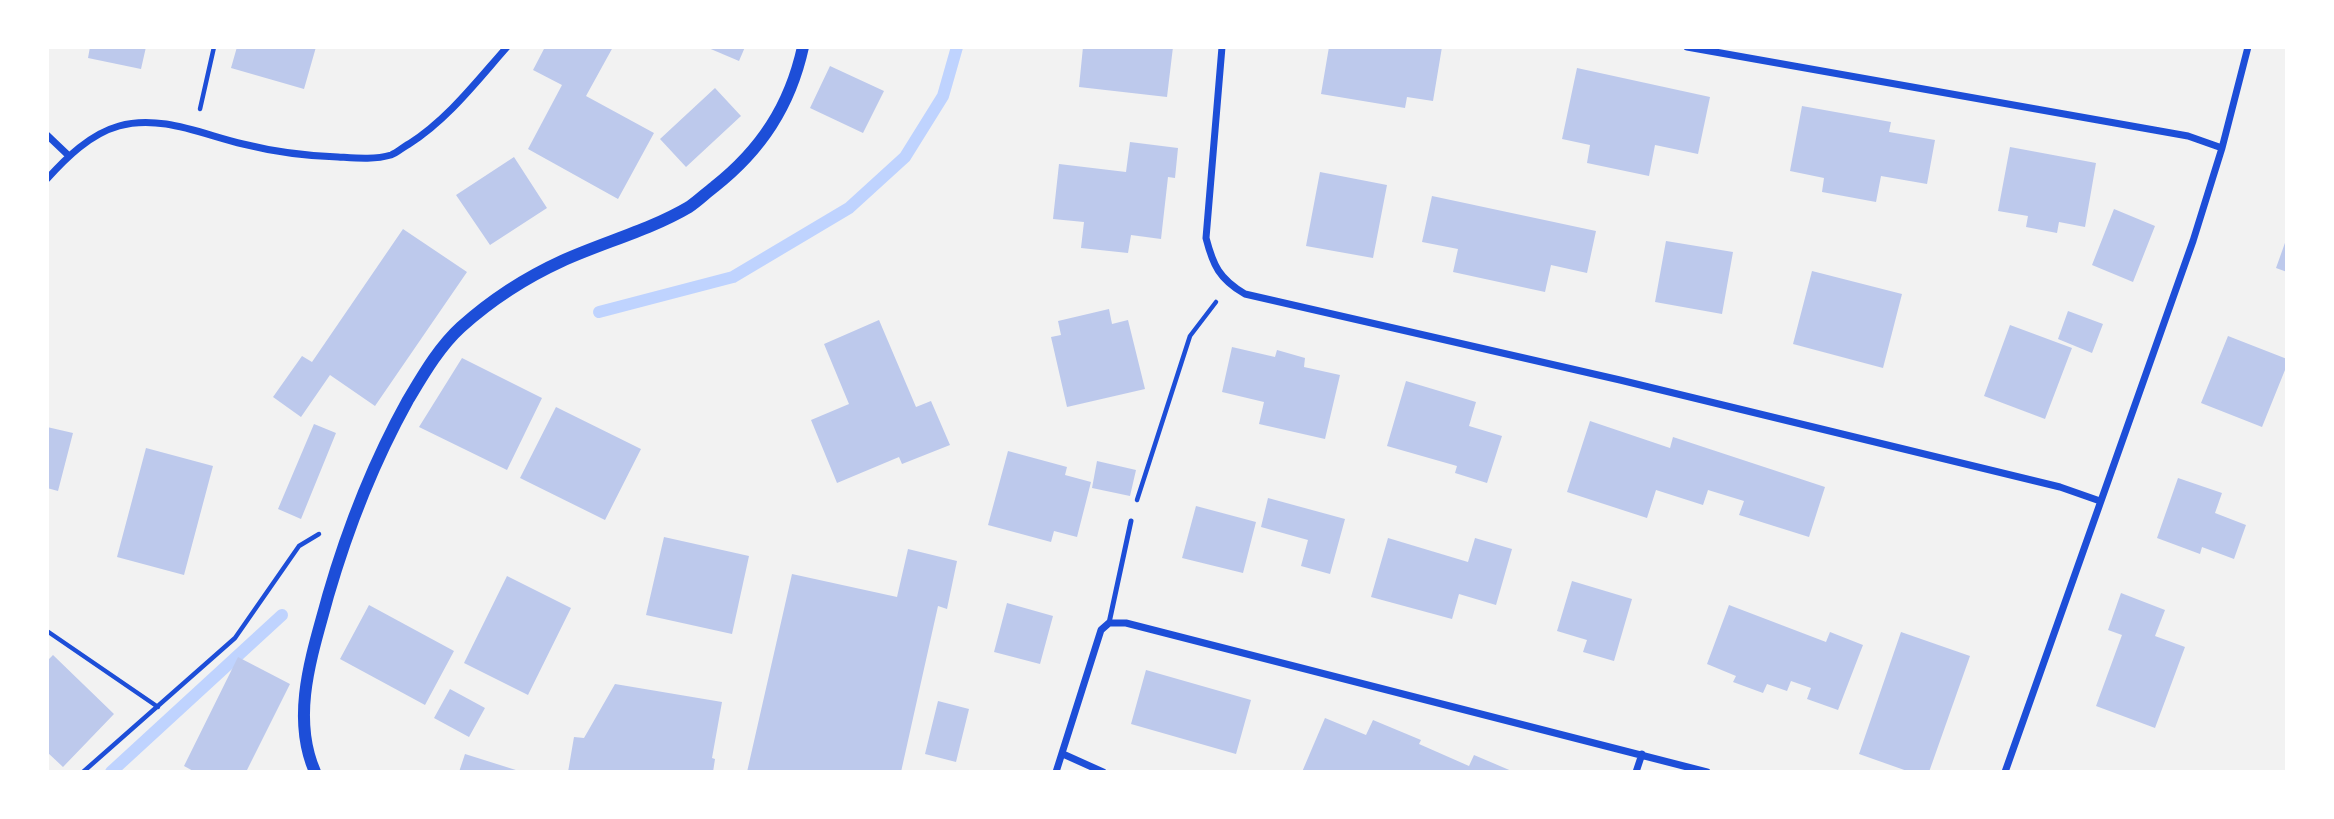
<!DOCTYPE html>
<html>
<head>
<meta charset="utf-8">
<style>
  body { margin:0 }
  #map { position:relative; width:2334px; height:819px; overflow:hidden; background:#f2f2f2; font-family:Rubik,sans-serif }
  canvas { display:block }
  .frame { position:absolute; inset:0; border:49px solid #fff; pointer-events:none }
</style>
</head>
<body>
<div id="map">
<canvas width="2334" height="819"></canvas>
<div class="frame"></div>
</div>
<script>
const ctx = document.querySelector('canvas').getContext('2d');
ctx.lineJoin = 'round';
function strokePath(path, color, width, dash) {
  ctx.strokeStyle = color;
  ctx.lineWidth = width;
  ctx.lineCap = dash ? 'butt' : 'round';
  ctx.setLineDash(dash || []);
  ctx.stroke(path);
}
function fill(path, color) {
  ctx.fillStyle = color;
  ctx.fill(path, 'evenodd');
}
const stream = new Path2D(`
  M599,312L733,277L849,208L905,157L943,96L957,47
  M111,772L282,615`);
const building = new Path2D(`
  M90,47H146L141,69L88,58Z
  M237,47H316L304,89L231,68Z
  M545,47H613L586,96L654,133L618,199L528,149L562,85L533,70Z
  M706,47H745L739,61Z
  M1083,47H1173L1167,97L1079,87Z
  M1329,47H1442L1433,101L1407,97L1405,108L1321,94Z
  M830,66L884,91L863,133L810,108Z
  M1577,68L1710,97L1698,154L1655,145L1649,176L1587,163L1590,145L1562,139Z
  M715,88L741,116L686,167L660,139Z
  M1802,106L1891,122L1889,132L1935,140L1927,184L1881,176L1876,202L1822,192L1824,178L1790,171Z
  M1130,142L1178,148L1175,178L1168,177L1161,239L1131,235L1128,253L1081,248L1084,222L1053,219L1059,164L1126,172Z
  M2010,147L2096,163L2085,227L2059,222L2057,233L2026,227L2028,216L1998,211Z
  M514,157L547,208L490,245L456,195Z
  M1320,172L1387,185L1373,258L1306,246Z
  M1432,196L1596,231L1587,273L1551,265L1545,292L1453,272L1458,249L1422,242Z
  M2114,209L2155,226L2133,282L2092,265Z
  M403,229L467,272L375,406L330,375L301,417L273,397L302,356L312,362Z
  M2286,240H2287V272L2276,268Z
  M1666,241L1733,252L1722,314L1655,302Z
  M1812,271L1902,294L1883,368L1793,344Z
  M1109,309L1112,324L1128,320L1145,389L1067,407L1051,337L1061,335L1058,321Z
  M2068,311L2103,324L2092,353L2058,339Z
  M879,320L916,407L931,401L950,445L902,464L899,457L837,483L811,420L849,404L824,344Z
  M2010,325L2072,348L2045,419L1984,396Z
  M2228,336L2287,359V365L2262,427L2201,403Z
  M1232,347L1275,357L1277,350L1305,358L1304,367L1340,375L1325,439L1259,424L1264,402L1222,392Z
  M462,358L542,398L507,470L419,427Z
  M1406,381L1476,402L1469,426L1502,436L1487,483L1455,473L1457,466L1387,446Z
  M556,407L641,449L605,520L520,478Z
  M1590,421L1670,448L1673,437L1825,487L1809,537L1739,515L1744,501L1708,490L1703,505L1656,490L1647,518L1567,492Z
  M314,424L336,433L301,519L278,509Z
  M47,427L73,433L58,491L47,488Z
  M146,448L213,466L184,575L117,557Z
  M1008,451L1067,467L1065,475L1091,482L1077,537L1054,531L1051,542L988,525Z
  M1097,461L1136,470L1130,496L1092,488Z
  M2178,478L2222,493L2215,513L2246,525L2234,559L2202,547L2200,554L2157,538Z
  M1268,498L1345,519L1330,574L1301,566L1308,540L1261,527Z
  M1196,506L1256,522L1243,573L1182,558Z
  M664,537L749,556L732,634L646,615Z
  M1388,538L1468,562L1475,538L1512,549L1496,605L1459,594L1452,619L1371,597Z
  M908,549L957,561L947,609L938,606L901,772H747L792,574L897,597Z
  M507,576L571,608L528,695L464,663Z
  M1572,581L1632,599L1614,661L1583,652L1587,640L1557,631Z
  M2121,593L2165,610L2155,636L2185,647L2155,728L2096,706L2122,635L2108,630Z
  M1007,603L1053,616L1040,664L994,652Z
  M369,605L454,651L425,705L340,659Z
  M1729,605L1826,642L1830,632L1863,645L1838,710L1807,699L1811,688L1791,681L1787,691L1767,684L1763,693L1733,682L1736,676L1707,664Z
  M1901,632L1970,656L1929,772H1910L1859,754Z
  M53,655L114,714L63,767L47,752V661Z
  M238,657L290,684L246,772H195L184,766Z
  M1146,670L1251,700L1236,754L1131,724Z
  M615,684L722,702L712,758L715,759L713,772H568L574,737L584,738Z
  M450,689L485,708L469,737L434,718Z
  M938,701L969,709L956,762L925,754Z
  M1325,718L1366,735L1373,720L1421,740L1419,744L1469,766L1474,755L1514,772H1302Z
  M465,754L519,771V772H459Z`);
const path = new Path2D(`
  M200,109L214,47
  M1137,500L1190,336L1216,302
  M47,631L158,707
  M83,772L235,638L299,546L319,534`);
const service = new Path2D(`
  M1109,623L1131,521`);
const minor = new Path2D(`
  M1222,47L1206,238C1213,265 1219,279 1245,294L1620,380L2060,487L2100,501
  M1687,47L2188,136L2222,148
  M47,135L69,156
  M47,179C66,158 90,134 119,126C160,114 204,135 243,144C275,152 306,156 338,157C355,158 374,160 391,155C397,153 403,147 409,144C448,119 476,82 507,47
  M1063,754L1103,772
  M1056,772L1101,630L1109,623H1126L1707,772
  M1636,772L1642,754
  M2005,772L2193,241L2222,148L2248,47`);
const tertiary = new Path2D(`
  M315,772C290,715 313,652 328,596C348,527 373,463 408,400C423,375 439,347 461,327C490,301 527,277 562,261C604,242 650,230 689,207C698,201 706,193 714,187C761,150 790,106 803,47`);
strokePath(stream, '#bfd3fe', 12);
fill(building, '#bdc9ec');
strokePath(path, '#1d4ed8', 4.5);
strokePath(service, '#1d4ed8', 5);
strokePath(minor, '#1d4ed8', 7);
strokePath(tertiary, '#1d4ed8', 12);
</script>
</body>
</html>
